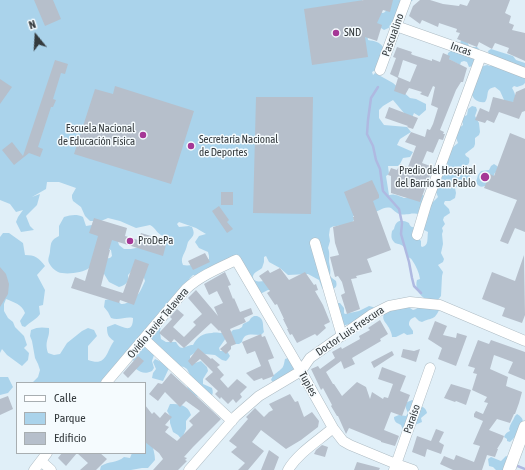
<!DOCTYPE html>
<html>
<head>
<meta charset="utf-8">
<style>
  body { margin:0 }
  #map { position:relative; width:525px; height:470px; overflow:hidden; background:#e0eff8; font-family:"Asap Condensed",sans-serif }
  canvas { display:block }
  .legend { position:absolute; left:16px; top:382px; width:130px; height:72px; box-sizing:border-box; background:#f5fbfe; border:1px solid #a8aeb1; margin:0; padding:5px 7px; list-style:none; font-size:12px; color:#343a3d }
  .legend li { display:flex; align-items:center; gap:8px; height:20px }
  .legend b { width:20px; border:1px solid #a8aeb1 }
  .north { position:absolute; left:16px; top:16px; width:40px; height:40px; -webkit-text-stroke:3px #f5fbfe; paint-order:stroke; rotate:342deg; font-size:11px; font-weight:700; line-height:16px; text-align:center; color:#343a3d }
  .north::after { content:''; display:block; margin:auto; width:14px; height:18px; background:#343a3d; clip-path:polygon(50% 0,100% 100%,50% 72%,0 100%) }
</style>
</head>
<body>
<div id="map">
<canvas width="525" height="470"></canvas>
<ul class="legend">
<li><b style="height:5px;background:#fff"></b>Calle</li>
<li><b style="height:11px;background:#aad3eb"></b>Parque</li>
<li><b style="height:11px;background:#b6bfcb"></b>Edificio</li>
</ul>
<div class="north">N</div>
</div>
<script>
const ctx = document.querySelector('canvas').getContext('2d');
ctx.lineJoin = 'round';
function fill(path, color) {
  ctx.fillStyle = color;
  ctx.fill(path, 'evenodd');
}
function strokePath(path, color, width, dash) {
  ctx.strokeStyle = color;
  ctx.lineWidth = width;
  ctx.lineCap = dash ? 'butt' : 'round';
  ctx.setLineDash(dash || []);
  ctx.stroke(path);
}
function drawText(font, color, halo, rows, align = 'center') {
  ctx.font = font + ' "Asap Condensed",sans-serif';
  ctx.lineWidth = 3;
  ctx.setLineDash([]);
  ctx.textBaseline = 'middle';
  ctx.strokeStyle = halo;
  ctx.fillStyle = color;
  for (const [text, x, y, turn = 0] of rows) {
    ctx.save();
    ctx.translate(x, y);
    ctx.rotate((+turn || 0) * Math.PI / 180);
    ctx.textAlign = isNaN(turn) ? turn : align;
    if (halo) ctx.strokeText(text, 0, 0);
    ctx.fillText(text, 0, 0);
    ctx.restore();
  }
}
const green = new Path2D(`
  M0,0H362L368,40C374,41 380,42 383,47L377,69L372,72L373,75L375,73L393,83L410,98L416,99L426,104V110L419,116L414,113L411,120L402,119L404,113L393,100L383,106L379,110V118L384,125L407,127L411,132L400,139L397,145L413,152L410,157L403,158L399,166H388L389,174L386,176L389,195C391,195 393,194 395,195C398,195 401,197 404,198C412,199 419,191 426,197L420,214C417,214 413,213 410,214C399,215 399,215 391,208C383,206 379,212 372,213C366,215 359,214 353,216L354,220C348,229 338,223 330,228L329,235L330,241L328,248C330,253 329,257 329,262C330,267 331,270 330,276L332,278L336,281C337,285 337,287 333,289L325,290L322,288L319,280L308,274L288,275L280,268L269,262L266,256L264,257V262L262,268C260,270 255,272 254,274C253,275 253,276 253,277C254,284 264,281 268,280L272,290H268L260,294L239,263L199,276L193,275L190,278L163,323C159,331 160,331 161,339L166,342H176C182,353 184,345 193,345C197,337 203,333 212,333C215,332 219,333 222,333L226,338L219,348L220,351H227L230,356L228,359L226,361L222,360L215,355L205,354L196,352L190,356V359L195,363L201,361L207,367L208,371L203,379V384L212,388C218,406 186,397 187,385C187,382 189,378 190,375L187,369L184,367L174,365L155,352L152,361L154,368L152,371C146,374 141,373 136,369L135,363L133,360L126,363L108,383H32L38,377L40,370L38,364L35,358L32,341L30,336L31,330C37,327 42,327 49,328C50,339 44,340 48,353L54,355L60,354L67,343L82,331L88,328L94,330L97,336L88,346V360C107,367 106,352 114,341C108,337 107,334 107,327L115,324C125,328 133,333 133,318C126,316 119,321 111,318L108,312L104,307L105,300L110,299L119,302L121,304C127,305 135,298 139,293C141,290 143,285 145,281L143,275L133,270L128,275C129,282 126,285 119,287L109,282L101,269L103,259L110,258L112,256L111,250L104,248C99,254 95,263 89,268C83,273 65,275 58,272C54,270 51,267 49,263C47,259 50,255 50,251C51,242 51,240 59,236V226L64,217C71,215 77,214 83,217L86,226L92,225L117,238L119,245L124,249H131L165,242L163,236C157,234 156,228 150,225L136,228L120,221L108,218L101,221H90L85,216L81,207L73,201L72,198V195L76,188L59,182H47L46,189L32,197L40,194L37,205L26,216L30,226L34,230L21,232L16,222L18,217L23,210L16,212L10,204L0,200ZM179,222L196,228L206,234L199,236L195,242L199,248L208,252L209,256V259C202,262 191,267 183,265C180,258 184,255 186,249C187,246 187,245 188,242C192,236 196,236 192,227L189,226L179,227L177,224Z
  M392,0H413L409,3L393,26L384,30L381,28L374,22L377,11L383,13L385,12Z
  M461,40L468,43V44L470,47H477L479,49L473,66L469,67L467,62L464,61L461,62L460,65L447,58L448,53L460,44Z
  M491,49L513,56L516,60L525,63V74L514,63L508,62L489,55L488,51Z
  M487,65L490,66L493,65L525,77V83L523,85L517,87L514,86L512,88C515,93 517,98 513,102H505L500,91L495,87C484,89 490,95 485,102C479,103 474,100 472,95L480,67Z
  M472,106L476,107L477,110L475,116L479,123L480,132L479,135L475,138V144L474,147L465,154L466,156L469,158C470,162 469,164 466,166V168C469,173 475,182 466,185C463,186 459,186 456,187L455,188L456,193L455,198L450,201H445L444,203V204L449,209L450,213L444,217L443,220L445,224L442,228L443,231L442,234L443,244L441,253L444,259L443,262L438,265L443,272L442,276L441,296L437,301C433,300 427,300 424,298C418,294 415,286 417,280L420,279C419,272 416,266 412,260C411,258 409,258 407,256C405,252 407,250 404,247C401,244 398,244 395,243C391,239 391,237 392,231L394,229C396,220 401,219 409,223C410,227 412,227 416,228L419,239L421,241V246L422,247C429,246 427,238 428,232L424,230V225L431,203L434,201L438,197L436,192L442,173L444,170L447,169C447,166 447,164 447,161C447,154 452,147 458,143L455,135L459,128L463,125L462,120L463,117L467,115L468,109Z
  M494,164L497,166L498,167L496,172L494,174V179C488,184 481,192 476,182L478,175L481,171L489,170L491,166Z
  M3,233H9L23,243L25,255C35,255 39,258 45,266L37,275L45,290L43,305L39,306L40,314C37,319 30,322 25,327L22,326L20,321L25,313C22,304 13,302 6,299L4,304V311L8,318L13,322L15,327L24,336L27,345L24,348L29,353L28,360L22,366L7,355L2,349L0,353V237Z
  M337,303H340L344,308V313L345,314L359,311L369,306L373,307L374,308L373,311L353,323L342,326Z
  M421,305L439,310C434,321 432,317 422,322L419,321L415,317C410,319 409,321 409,325L413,331V334L407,335L404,333L396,337H392C392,335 391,332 390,330C387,322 380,321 385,311L407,306L413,310L416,309Z
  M254,316H257C265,319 262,325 264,332L261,335C253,335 244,332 242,342L239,344H234L231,332L233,330L239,329L242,327L243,324L249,321L251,318Z
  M288,358L297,368L275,384L271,380C273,374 277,373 281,369C284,367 284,363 285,359Z
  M155,359L170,366L163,381L152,378L153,373L156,369L153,362Z
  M0,377H8L13,387L8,393L0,395Z
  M412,400C416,401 416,402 419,405C423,407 426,408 427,413L421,418L422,422L403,430L401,425C397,423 394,422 394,417L399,415L406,416L408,413C405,406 403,403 412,400Z
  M170,404C180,404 188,405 191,415L186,421V429L183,436L182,440L178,435L173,432L170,423V416L167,411Z
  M517,414C524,418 525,423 518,427C519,434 514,438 510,442L507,441V439L504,437C505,434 507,432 510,431L509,429C510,424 513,421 515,416Z
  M145,442H146L152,443C153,449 155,454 155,460L148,468H142L131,470H100L101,466C109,461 117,463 124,457L130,458L132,453H145Z
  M506,456L509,457L507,470H496L493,467L489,466L488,459L491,457L501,461Z`);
const stream = new Path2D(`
  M378,87L371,98L368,120L367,134L373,146L376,160L380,169L383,191L399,209L402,223L401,234L409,262L412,278L414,286L421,293
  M515,465L525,469`);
const building = new Path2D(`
  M34,0H53L61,19L45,26Z
  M364,0H393L390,12L383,10L377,23L382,25L377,41L365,37L368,57L312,65L304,9Z
  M420,0H430L443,4L459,6L460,4L467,6L470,0H510L505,13L511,16L509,23L514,25L512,30L525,33V61L507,53L509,48L495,43L492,49L479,42L477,47L457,39L460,33L456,32L457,29L439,23L438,27L422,20L420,24L409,16L413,6Z
  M397,47L412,52L411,54L413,55L432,61V59L440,62L443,53L450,56L449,59L467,68L463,82H461L456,90L440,130L444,132L443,134H445L443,140L439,139L433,153L427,151L422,163L433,167L420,202L391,193V176L388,175L391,168L397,170L400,164L408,167L416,146L405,142L411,132L425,137L427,129L430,130L433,124L438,108L431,105L435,87L433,86L428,97L420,94L422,92L409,88L405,95L394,91L398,78L390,74L396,58L393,57ZM403,60L417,65L410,82L398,77Z
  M55,60L68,64L65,74L61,73L53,99L56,100L53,107H51L38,147L43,149L40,157L29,153L14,165L2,150L12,142L23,156Z
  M0,79L12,87L0,104Z
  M115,86L194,111L171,184L74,154L95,89L113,94Z
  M525,88V111L522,112L519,119L499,112L494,123L487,120L485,123L475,120L480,108L489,112L493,97L513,102L516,92Z
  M256,97H313L311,214L253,213Z
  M389,107L418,118L413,129L407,127L408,126L385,118Z
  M510,133L525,139V232L515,228L508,244L500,241L517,200L484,188L490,174L494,176Z
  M372,180L379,195V198L373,201L391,250L367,259L372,272L356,276L357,278L351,279L360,309L347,314L341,295L345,293L342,282L338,276L335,277L330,257L339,255L335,243L333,227L354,221L353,217H354L344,192Z
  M221,192H233V205H221Z
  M219,206L229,220L227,222L233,229L227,233L212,211Z
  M94,218L127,228L125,236L138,240L141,233L167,241L163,256L112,240L109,250H110L101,286L123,293L135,259L149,264L134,305L120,300L119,303L71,288L75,277L85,281L98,236L89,233Z
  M205,253L210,262L193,270L188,261Z
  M524,255L525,315L522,323L502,316L505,308L482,299L492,272L515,281Z
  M0,267L6,274L9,284L8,294L0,307Z
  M280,268L289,280L305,272L314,285L316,284L318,290L315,291L323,305L330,322L324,325L326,328L317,336L315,334L297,343L292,334L290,335L287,329H288L283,319H284L277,304L275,305L267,293L270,291L259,276L268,270L270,273Z
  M225,272L231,285L228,286L233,299L234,298L240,312L251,308L253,314L244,318L246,322L230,329L236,344L231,346V349L226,354L220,349L227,343L220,330L219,331L211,323L184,348L174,339L171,343L159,333L172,319L170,317L177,309L184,315L173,327L184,337L196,325L193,322L202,314L188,298L196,290L218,316L214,307L223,303L217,291L209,295L204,284Z
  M380,320L388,334L380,339L381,341L352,358L355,364L344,369L341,361L326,372L333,384H334L342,396L357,382L366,387L370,399L372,392L383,399L384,397L388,398L393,384L378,379L382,367L406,376L400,391L410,395L402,416L391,412L384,430L399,436L395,446L381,442V441L349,428L346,434L338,416H337L331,406L332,405L323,388L321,390L311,369L318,366L320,369L335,358L332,352L341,347L342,349L360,339L359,336L370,330L368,328Z
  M435,321L447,326L443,335L456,338L457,333L467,336L456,366L438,359L442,348L428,339Z
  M261,334L262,337L265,336L274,358L268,360L274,376L263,380L262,378L254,381L246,373L261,366L255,351L247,354L242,342Z
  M478,340L489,344L491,340L525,352V380L508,373L513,362L494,355L490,369L508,377L506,386L522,392L519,403L515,414H514L510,423L497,419L489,430L504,436L502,441L497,449H498L495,457L487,455L482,470H453L440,464L444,456L454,460L456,455L474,462L480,446L473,444L483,421L474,417V414L476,411L483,414L488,403L484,402L487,397L472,390L477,374L473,373L475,368L468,366Z
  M198,348L211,359L212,358L220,365L217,367L224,375L220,379L228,388L237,379L247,387L240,394L242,397L236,403L233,399L228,404L221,397L220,399L215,394L218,391L205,379L213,372L200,359L192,366L188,361Z
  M403,349L414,351L420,349L416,362L401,357Z
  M392,351L394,355L374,368L371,362Z
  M138,356L144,361L128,378L123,373Z
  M171,373L221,419L193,447L184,457L187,458L185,460L187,461L178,470H153L163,459L159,453L145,442V405L152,414L154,412L160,418L165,412L172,417L165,425L169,427L165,432L177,441L193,425L189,421L200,411L186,401L180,407L165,392L158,401L149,394L158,383L162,384Z
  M451,384L471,390L466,405L456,401L455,402L444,398Z
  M290,394L295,402L298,401L304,417L312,412L319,421L318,427L301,440L286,449L261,430L252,442L264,451L248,470H238L245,463L231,452L237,447L229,441L248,419L246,417L255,408L264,417L269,412L273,410L269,404Z
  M8,396L13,409L0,415V399Z
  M436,429L444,432L439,442L444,445L441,454L427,449L425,457L412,452L417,436L431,441Z
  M322,445L328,447L325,457L314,454L316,450Z
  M269,450L279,457L274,470H261Z
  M62,453H100L107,459L96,470H80L88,463L77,453L66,466L58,458Z
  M357,462L380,468L379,470H354Z`);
const minor = new Path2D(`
  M396,26L481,56L525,73
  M380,70L406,0
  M417,235L426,205L481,56
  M315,243L342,336
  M144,339L232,421
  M106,383L186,289C200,276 219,268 236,260L301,371L333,428L343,441L350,445L396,464L413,470
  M41,461L51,470
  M34,470L47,453
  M189,470L236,416L259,396L301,371L310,358L371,315L389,306L410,302L440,305L525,341
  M288,470C298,453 318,441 333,428
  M394,470L430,368`);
const major = new Path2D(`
  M509,470L525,427`);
const markers = [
  [336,33,4,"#a53796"],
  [143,135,4,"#a53796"],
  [191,146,4,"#a53796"],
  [485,177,5,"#a53796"],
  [130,241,4,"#a53796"]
];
const poiNames = [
  ["SND",344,33],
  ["Escuela Nacional",135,129,"right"],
  ["de Educación Física",135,142,"right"],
  ["Secretaría Nacional",199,140],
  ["de Deportes",199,153],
  ["Predio del Hospital",476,171,"right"],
  ["del Barrio San Pablo",476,184,"right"],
  ["ProDePa",138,241]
];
const streetNames = [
  ["Pascualino",393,35,-70],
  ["Incas",461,49,19],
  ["Ovidio Javier Talavera",158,323,-50],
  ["Doctor Luis Frescura",350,331,-34],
  ["Tupies",308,384,61],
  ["Paraíso",412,419,-71]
];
fill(green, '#aad3eb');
strokePath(stream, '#afb9e1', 2.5);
fill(building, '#b6bfcb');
strokePath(minor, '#adbbc3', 11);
strokePath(major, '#adbbc3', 13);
strokePath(minor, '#fff', 10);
strokePath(major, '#fff', 12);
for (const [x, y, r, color] of markers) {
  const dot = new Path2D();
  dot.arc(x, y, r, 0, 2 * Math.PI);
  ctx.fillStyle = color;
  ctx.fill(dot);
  strokePath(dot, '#f5fbfe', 1.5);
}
drawText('11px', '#343a3d', '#f5fbfe', poiNames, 'left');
drawText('11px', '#343a3d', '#f5fbfe', streetNames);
</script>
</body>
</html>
